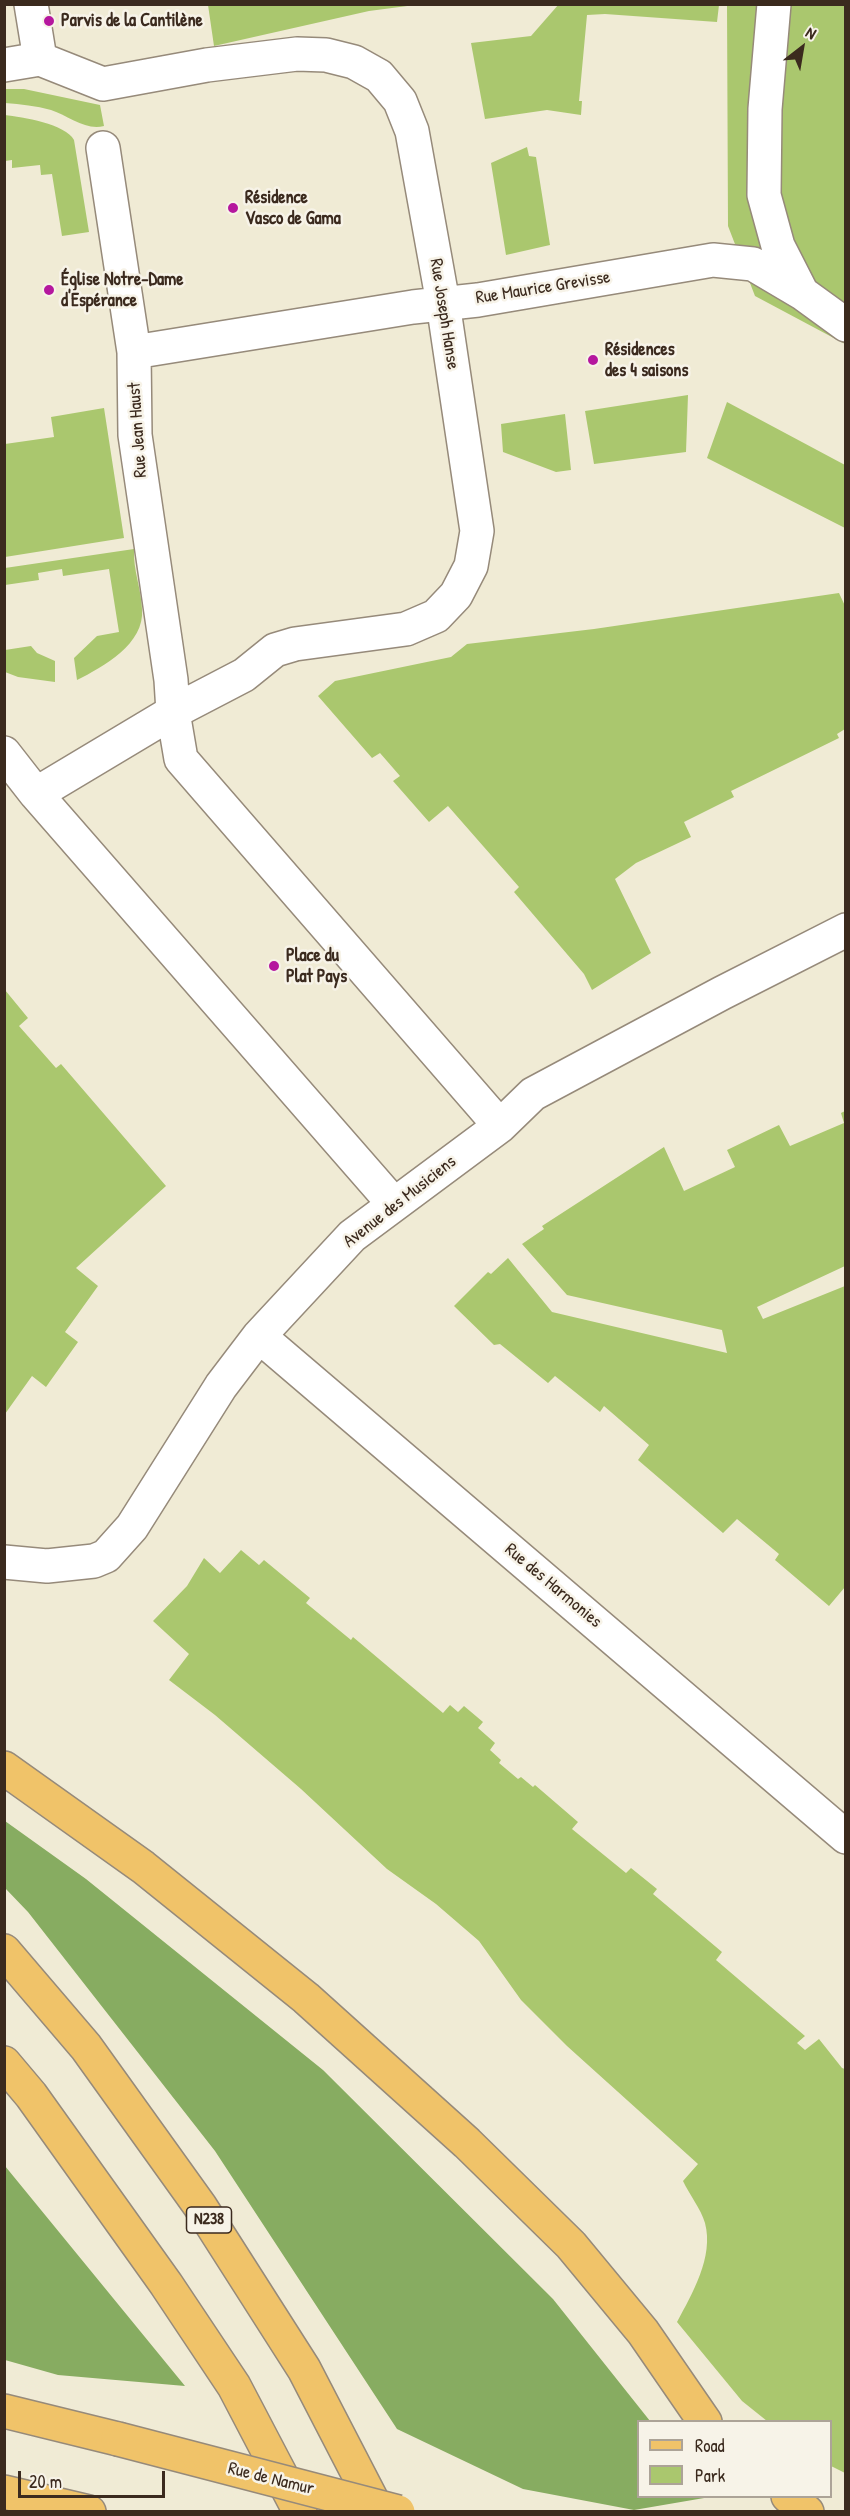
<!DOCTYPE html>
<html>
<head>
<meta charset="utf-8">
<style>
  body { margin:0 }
  #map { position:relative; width:850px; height:2516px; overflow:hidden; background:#f0ebd5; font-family:"Patrick Hand",sans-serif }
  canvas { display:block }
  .frame { position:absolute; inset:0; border:6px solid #3b2a1e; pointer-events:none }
  .legend { position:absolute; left:637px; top:2420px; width:195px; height:78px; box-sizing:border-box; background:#f7f3e8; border:2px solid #aca397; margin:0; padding:8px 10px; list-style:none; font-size:18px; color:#3b2a1e }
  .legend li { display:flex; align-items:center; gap:12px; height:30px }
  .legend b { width:30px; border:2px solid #aca397 }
  .north { position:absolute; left:772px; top:18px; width:60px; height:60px; -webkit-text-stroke:4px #f7f3e8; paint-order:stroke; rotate:31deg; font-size:16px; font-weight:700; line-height:24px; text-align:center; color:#3b2a1e }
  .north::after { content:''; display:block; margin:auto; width:21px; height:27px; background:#3b2a1e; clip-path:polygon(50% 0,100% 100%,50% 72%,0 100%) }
  .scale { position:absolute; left:18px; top:2471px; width:147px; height:27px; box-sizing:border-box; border:3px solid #3b2a1e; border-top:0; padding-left:8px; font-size:18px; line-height:21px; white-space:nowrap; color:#3b2a1e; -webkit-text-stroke:4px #f7f3e8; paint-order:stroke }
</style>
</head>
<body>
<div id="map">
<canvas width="850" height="2516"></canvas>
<div class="frame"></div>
<ul class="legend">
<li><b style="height:8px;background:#f0c369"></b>Road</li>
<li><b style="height:16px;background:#aac76e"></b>Park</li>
</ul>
<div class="north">N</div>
<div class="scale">20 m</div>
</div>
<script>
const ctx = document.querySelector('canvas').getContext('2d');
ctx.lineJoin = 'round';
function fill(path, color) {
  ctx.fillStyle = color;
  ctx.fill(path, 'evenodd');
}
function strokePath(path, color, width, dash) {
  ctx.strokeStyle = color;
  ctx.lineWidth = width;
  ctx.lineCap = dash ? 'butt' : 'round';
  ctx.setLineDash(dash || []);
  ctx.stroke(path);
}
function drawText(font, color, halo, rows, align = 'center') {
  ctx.font = font + ' "Patrick Hand",sans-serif';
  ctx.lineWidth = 5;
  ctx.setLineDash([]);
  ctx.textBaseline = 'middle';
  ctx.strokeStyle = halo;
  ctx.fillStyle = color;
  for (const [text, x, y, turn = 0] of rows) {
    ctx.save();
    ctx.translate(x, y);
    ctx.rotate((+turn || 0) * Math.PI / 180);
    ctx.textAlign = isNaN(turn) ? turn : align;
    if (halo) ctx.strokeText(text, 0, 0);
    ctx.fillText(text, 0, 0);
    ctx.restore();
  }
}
const green = new Path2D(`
  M559,4H719V5L717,22L605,14L587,15L579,101H582L581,115L547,110L485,119L471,43L531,36Z
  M208,5V4L415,5L369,11L214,46Z
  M727,5H845V344L755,296L728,226Z
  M5,89H24L100,105L104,126C86,131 69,116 51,110C36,106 21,104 5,103Z
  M5,115C22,117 66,124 74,140L89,232L62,236L52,174L41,175L40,165L12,168V160L5,161Z
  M527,147L529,156L536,157L550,245L506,255L491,163Z
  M688,395L686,452L594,464L585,411Z
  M727,402L845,465V528L707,458Z
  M104,408L124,538L5,557V444L54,437L51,417Z
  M565,414L571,470L556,472L503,452L501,424Z
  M134,549C133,570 141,588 142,609C145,644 103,667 77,680L74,658L97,636L119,632L109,569L63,576L62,569L38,573L39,580L5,585V568Z
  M839,593L846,608L845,729L837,734L839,738L731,791L734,797L684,822L691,837L636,863L615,879L651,953L592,990L584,974L514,892L519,887L448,806L429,822L393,781L400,776L380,753L372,758L318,696L335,681L451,657L467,644L594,629Z
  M31,646L37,653L55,661V682L18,677L5,672V650Z
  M5,990L28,1018L19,1026L56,1068L61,1064L166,1186L76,1268L98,1286L65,1332L78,1342L46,1387L32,1376L5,1414Z
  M845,1111V1266L757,1307L763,1319L845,1286V1587L829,1606L775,1560L779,1554L737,1519L723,1533L638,1460L649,1445L604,1406L600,1412L555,1376L548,1383L500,1344L494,1345L454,1306L488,1272L491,1274L508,1258L552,1312L727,1353L722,1330L567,1295L522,1244L544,1229L542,1226L664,1147L684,1191L735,1167L727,1150L779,1125L790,1146L844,1123L841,1113Z
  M241,1550L259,1565L264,1560L310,1598L306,1603L351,1640L353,1637L443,1713L450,1705L458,1712L464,1706L483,1722L478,1728L495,1743L490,1750L501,1760L499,1763L518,1779L521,1777L533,1787L535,1785L578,1822L572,1829L626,1873L631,1868L657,1889L653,1894L722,1952L716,1960L805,2036L797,2043L805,2050L819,2039L842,2068L845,2069V2473L831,2466L830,2422L767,2421L742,2401L677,2322C692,2294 714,2257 705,2223C701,2209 689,2194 683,2181L698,2164L567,2046L521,2000L479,1941L436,1904L387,1869L301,1789L215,1715L169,1680L189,1654L153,1621L187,1586L204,1558L220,1573Z`);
const forest = new Path2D(`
  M5,1821L86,1879L323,2070L553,2299L650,2421L638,2422V2496L710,2497L634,2510L523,2489L397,2429L215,2151L28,1912L5,1888Z
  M5,2166L185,2386L58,2375L5,2360Z`);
const minor = new Path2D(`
  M31,4L40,59
  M774,4L765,109L764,195L778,246L802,293
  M4,65L40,59
  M103,148L134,352L135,435L171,680L173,712L181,759L500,1126
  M134,352L413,307L478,300L713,260L753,264L802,293L846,325
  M4,753L36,794L393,1203
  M36,794L173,712L244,675L275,650L295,644L406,629L436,616L456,595L471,566L477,531L443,303L412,131L400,101L379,76L354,62L326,55L297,54L207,65L103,84L40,59
  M259,1336L846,1837
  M4,1562L47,1566L94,1561L106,1556L132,1527L221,1386L259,1336L352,1236L500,1126L533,1094L722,993L846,930`);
const major = new Path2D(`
  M4,2411L118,2439
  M4,2492L89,2512`);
const highway = new Path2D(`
  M4,1768L143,1867L306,1998L467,2143L571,2245L643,2332L705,2422
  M4,1951L86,2047L200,2206L304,2369L378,2512
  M4,2063L31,2095L166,2284L234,2386L300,2512
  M788,2496L807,2512`);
const majorBridge = new Path2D(`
  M118,2439L398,2512`);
const markers = [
  [49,21,6,"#b5179e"],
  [233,208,6,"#b5179e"],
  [49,290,6,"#b5179e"],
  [593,360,6,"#b5179e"],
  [274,966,6,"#b5179e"]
];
const shields = [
  [209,2220,45]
];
const shieldNames = [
  ["N238",209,2220]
];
const poiNames = [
  ["Parvis de la Cantilène",61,21],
  ["Résidence",245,198],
  ["Vasco de Gama",245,219],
  ["Église Notre-Dame",61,280],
  ["d'Espérance",61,301],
  ["Résidences",605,350],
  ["des 4 saisons",605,371],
  ["Place du",286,956],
  ["Plat Pays",286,977]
];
const streetNames = [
  ["Rue Maurice Grevisse",543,288,-9],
  ["Rue Joseph Hanse",444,314,81],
  ["Rue Jean Haust",138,430,-94],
  ["Avenue des Musiciens",400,1202,-38],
  ["Rue des Harmonies",553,1586,40],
  ["Rue de Namur",271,2479,14]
];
fill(green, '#aac76e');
fill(forest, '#87ac61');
strokePath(minor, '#968a7a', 36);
strokePath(major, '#968a7a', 36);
strokePath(highway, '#968a7a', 36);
strokePath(minor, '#fff', 33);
strokePath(major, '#f0c369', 33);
strokePath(highway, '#f0c369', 33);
strokePath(majorBridge, '#968a7a', 36, []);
strokePath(majorBridge, '#f0c369', 33);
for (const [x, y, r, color] of markers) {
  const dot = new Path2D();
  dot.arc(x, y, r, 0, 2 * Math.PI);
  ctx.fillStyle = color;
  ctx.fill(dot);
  strokePath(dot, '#f7f3e8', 2);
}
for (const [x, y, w] of shields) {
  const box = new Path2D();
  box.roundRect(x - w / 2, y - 13, w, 26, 4.5);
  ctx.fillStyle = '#f7f3e8';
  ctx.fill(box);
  strokePath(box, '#3b2a1e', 1.5);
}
drawText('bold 16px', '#3b2a1e', null, shieldNames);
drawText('bold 18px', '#3b2a1e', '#f7f3e8', poiNames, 'left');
drawText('18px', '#3b2a1e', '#f7f3e8', streetNames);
</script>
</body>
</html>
